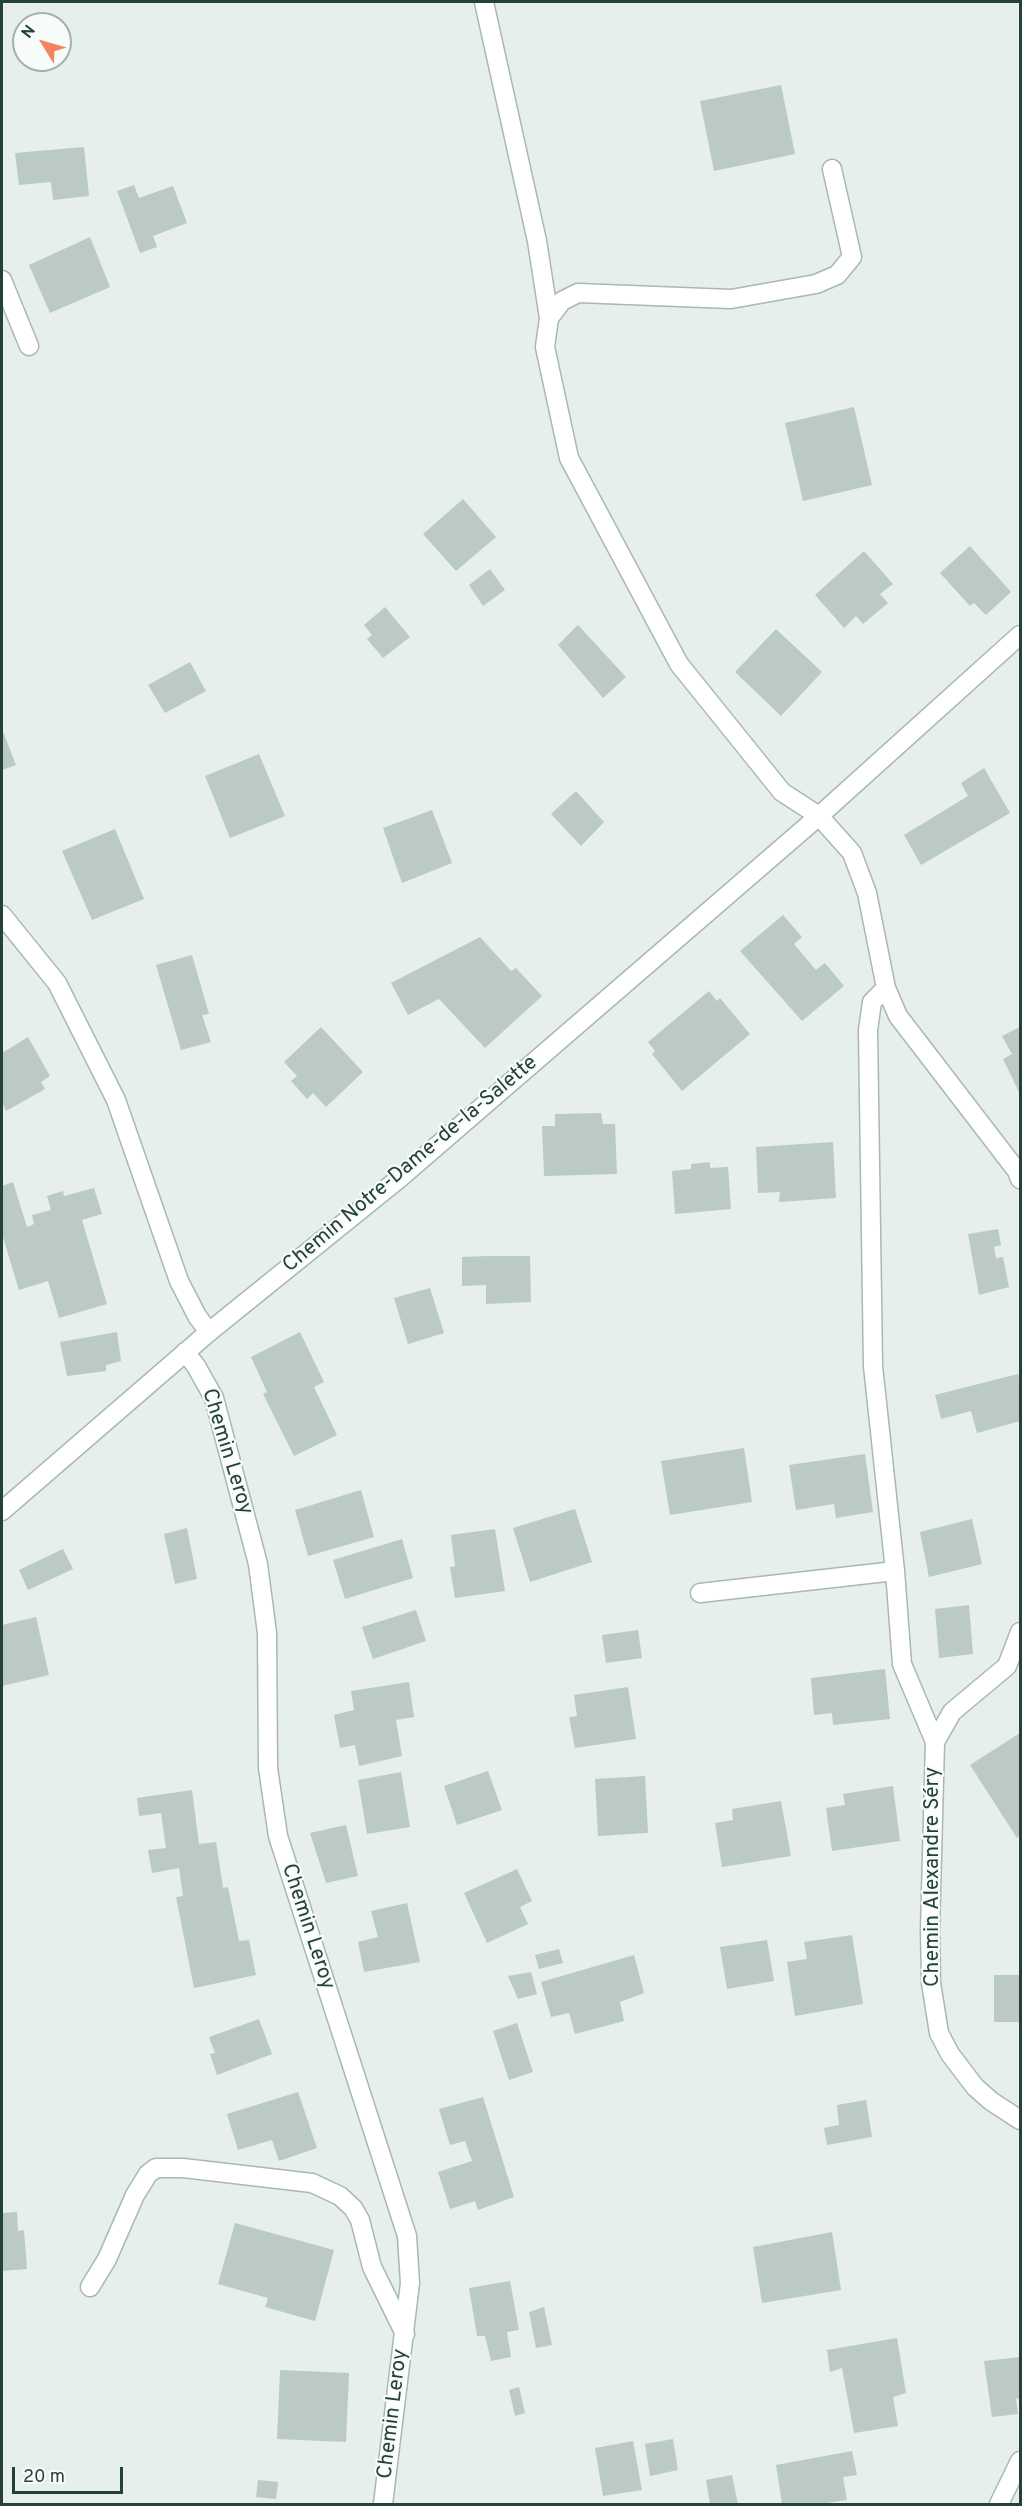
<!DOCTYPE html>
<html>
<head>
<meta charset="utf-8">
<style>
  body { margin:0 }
  #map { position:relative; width:1022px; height:2506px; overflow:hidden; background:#e6efeb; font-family:Overpass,sans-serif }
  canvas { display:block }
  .frame { position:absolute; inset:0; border:3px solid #24423a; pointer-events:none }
  .north { position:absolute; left:12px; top:12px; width:60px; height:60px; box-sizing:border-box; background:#f7fbf9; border:2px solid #a3b1ad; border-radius:50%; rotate:307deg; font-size:16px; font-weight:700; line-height:24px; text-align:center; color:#24423a }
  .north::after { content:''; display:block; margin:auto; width:21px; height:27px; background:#f4845f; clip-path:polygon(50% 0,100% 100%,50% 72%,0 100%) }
  .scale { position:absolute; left:12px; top:2467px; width:111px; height:27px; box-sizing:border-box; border:3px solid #24423a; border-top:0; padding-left:8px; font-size:18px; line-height:21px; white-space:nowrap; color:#24423a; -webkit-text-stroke:4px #f7fbf9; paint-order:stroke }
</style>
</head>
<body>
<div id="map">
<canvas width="1022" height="2506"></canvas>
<div class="frame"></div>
<div class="north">N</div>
<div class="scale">20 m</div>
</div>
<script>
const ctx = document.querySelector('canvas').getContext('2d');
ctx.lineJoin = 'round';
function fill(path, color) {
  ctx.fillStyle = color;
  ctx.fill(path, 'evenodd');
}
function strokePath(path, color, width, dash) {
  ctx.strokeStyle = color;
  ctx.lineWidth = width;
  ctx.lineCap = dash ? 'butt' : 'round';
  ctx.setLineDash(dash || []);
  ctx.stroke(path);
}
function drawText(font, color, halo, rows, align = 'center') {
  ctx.font = font + ' Overpass,sans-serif';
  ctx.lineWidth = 4.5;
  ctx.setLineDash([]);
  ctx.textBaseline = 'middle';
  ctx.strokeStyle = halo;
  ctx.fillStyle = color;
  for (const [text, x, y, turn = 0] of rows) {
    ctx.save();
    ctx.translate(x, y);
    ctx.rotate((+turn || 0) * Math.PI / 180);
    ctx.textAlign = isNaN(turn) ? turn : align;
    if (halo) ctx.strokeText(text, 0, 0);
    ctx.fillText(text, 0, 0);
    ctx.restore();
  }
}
const building = new Path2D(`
  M781,85L795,154L714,171L700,101Z
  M84,147L89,196L53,200L51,182L19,185L15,153Z
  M134,185L139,198L173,186L187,223L153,236L157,247L140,253L117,191Z
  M90,237L110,287L50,313L29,265Z
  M854,407L872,485L803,501L785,423Z
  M463,499L496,537L456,571L423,534Z
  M970,546L1011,592L986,615L974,603L970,606L940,573Z
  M864,551L893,584L880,594L888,603L863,624L856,616L844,628L815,595Z
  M490,569L505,590L483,606L469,585Z
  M385,607L410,637L383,658L367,639L372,635L364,625Z
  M578,625L626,677L603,698L558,645Z
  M776,629L822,672L781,716L735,672Z
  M190,662L206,691L165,713L148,685Z
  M2,729L16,765L2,770Z
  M259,754L285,816L230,838L205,776Z
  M984,768L1010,813L921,865L904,835L968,796L961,783Z
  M576,791L604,822L581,846L551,814Z
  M432,810L452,863L402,883L383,828Z
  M115,829L144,899L92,920L62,851Z
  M783,915L802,937L794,944L816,970L825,963L844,986L802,1021L740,951Z
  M480,937L511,971L516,968L542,996L485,1048L439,999L408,1015L391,983Z
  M192,955L209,1014L202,1015L211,1042L181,1050L156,965Z
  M709,991L717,1001L720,998L750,1034L682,1091L652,1054L655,1051L648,1042Z
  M321,1027L363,1072L326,1107L313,1093L307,1099L291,1081L297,1076L284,1062Z
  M1020,1027V1094L1003,1059L1012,1054L1002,1036Z
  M28,1037L50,1076L41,1082L45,1089L6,1111L2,1102V1053Z
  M601,1113L603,1124H615L617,1174L544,1176L542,1126H555V1114Z
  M833,1142L836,1198L779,1202L780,1192L758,1193L756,1147Z
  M710,1162V1168L728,1167L731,1209L675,1214L672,1171L691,1169V1164Z
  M13,1182L27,1227L34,1224L32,1215L51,1210L47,1196L63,1191L64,1196L94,1188L102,1214L82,1220L107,1304L59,1318L48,1281L19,1290L2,1234V1186Z
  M998,1229L1001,1245L994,1247L996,1258L1003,1257L1009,1287L979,1295L968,1234Z
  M487,1256H530L531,1302L486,1304V1285L462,1286V1257Z
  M430,1288L444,1333L408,1344L394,1298Z
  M117,1332L121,1361L106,1365V1371L67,1376L60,1342Z
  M300,1332L324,1382L314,1387L337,1435L294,1456L263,1394L267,1392L251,1357Z
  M1018,1374L1020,1383V1421L977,1433L971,1411L941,1419L935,1395Z
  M744,1448L752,1502L670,1515L661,1461Z
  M865,1454L873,1512L836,1518L834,1504L796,1510L789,1465Z
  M361,1490L374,1537L308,1556L295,1510Z
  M575,1509L592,1562L530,1582L513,1528Z
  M972,1519L982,1564L929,1577L920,1532Z
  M187,1528L197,1579L175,1584L164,1534Z
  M495,1529L505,1591L455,1598L450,1567L455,1566L451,1535Z
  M402,1539L413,1578L345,1599L333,1560Z
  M63,1549L73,1569L28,1590L19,1570Z
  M969,1605L973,1654L939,1658L935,1609Z
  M416,1610L426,1641L373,1659L362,1627Z
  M36,1617L49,1675L2,1686V1625Z
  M638,1630L642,1658L606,1663L602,1635Z
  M885,1669L890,1719L833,1725L832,1713L814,1715L811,1678Z
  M409,1682L414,1717L396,1720L402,1756L359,1766L355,1745L340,1748L334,1715L354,1710L351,1691Z
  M628,1687L636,1739L575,1748L569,1717L577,1716L574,1695Z
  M1020,1733V1835L1017,1838L970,1765Z
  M488,1771L502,1810L457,1825L444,1786Z
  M401,1772L410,1827L367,1834L358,1780Z
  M645,1776L648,1833L598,1836L595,1779Z
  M893,1786L900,1841L832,1851L826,1808L845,1805L843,1794Z
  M192,1790L199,1844L216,1842L223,1888L228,1887L239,1941L249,1940L256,1975L194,1988L176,1897L183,1896L179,1868L152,1873L148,1850L166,1848L161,1813L139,1816L137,1798Z
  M781,1801L791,1856L722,1867L715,1823L733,1820L732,1809Z
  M346,1825L358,1876L326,1883L310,1833Z
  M517,1869L532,1901L520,1907L528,1924L487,1943L464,1893Z
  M407,1903L420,1962L364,1972L358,1942L378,1937L371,1911Z
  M852,1935L863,2004L795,2016L787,1962L807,1959L804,1942Z
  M767,1940L774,1981L727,1989L720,1947Z
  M559,1949L563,1963L539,1969L535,1955Z
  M634,1955L644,1993L620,2002L624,2021L575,2034L569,2013L551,2017L541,1982Z
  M531,1972L537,1994L518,1999L508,1976Z
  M994,1975H1020V2022H994Z
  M259,2019L272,2054L217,2075L210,2054L215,2053L209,2037Z
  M517,2023L533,2072L509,2080L493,2031Z
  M298,2092L317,2148L279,2161L272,2140L238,2150L227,2114Z
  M483,2097L514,2197L478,2210L475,2201L450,2209L438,2172L472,2161L465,2141L450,2145L439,2109Z
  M866,2100L872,2137L827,2145L824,2128L839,2125L837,2105Z
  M17,2212L18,2231L24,2230L27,2269L2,2271V2213Z
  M235,2223L334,2250L315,2321L265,2307L268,2298L218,2284Z
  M832,2232L841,2290L762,2303L753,2247Z
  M510,2281L519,2330L507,2332L511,2357L491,2361L485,2336H477L469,2288Z
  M544,2307L552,2345L536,2348L529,2312Z
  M897,2338L906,2393L893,2397L898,2426L854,2433L842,2368L830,2372L827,2350Z
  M1020,2357V2398L1016,2399L1018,2414L992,2417L984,2361Z
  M280,2370L349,2373L346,2442L277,2439Z
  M519,2387L525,2413L515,2416L509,2390Z
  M673,2439L678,2470L650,2476L645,2444Z
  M633,2441L642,2490L603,2496L595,2448Z
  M852,2451L857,2475L843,2477L847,2500L819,2504H782L776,2465Z
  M732,2475L738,2504H710L706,2480Z
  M258,2480L278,2482L276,2499L256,2497Z`);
const service = new Path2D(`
  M700,1593L895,1571`);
const minor = new Path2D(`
  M484,2L537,241L549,318
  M832,169L852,257L837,275L816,284L731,299L578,293L562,301L549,318L545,347L569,458L679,664L782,792L819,816L852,853L867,893L886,988L898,1016L1017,1171L1020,1179
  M2,280L29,346
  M2,915L57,983L116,1100L179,1281L197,1316L209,1332
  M886,988L872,1002L868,1030L873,1366L895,1571L902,1664L935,1742
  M1020,1632L1007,1666L952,1712L935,1742L930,1930L931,1983L939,2033L950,2054L975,2087L991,2101L1020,2120
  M90,2287L107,2259L135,2195L148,2174L156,2168H183L312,2183L340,2196L353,2208L360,2220L372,2267L405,2334
  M999,2504L1020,2461`);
const tertiary = new Path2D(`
  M185,1352L196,1366L214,1398L258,1564L267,1633L268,1768L278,1836L407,2236L410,2283L383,2504
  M2,1511L209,1332L401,1177L819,816L1020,635`);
const streetNames = [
  ["Chemin Notre-Dame-de-la-Salette",411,1165,-40],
  ["Chemin Leroy",226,1452,73],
  ["Chemin Alexandre Séry",934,1877,-90],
  ["Chemin Leroy",307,1927,72],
  ["Chemin Leroy",394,2414,-83]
];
fill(building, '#bbcac4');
strokePath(service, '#a8b8b2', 21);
strokePath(minor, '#a8b8b2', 21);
strokePath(tertiary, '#a8b8b2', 21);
strokePath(service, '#fff', 18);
strokePath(minor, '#fff', 18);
strokePath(tertiary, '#fff', 18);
drawText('21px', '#24423a', '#f7fbf9', streetNames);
</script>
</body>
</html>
